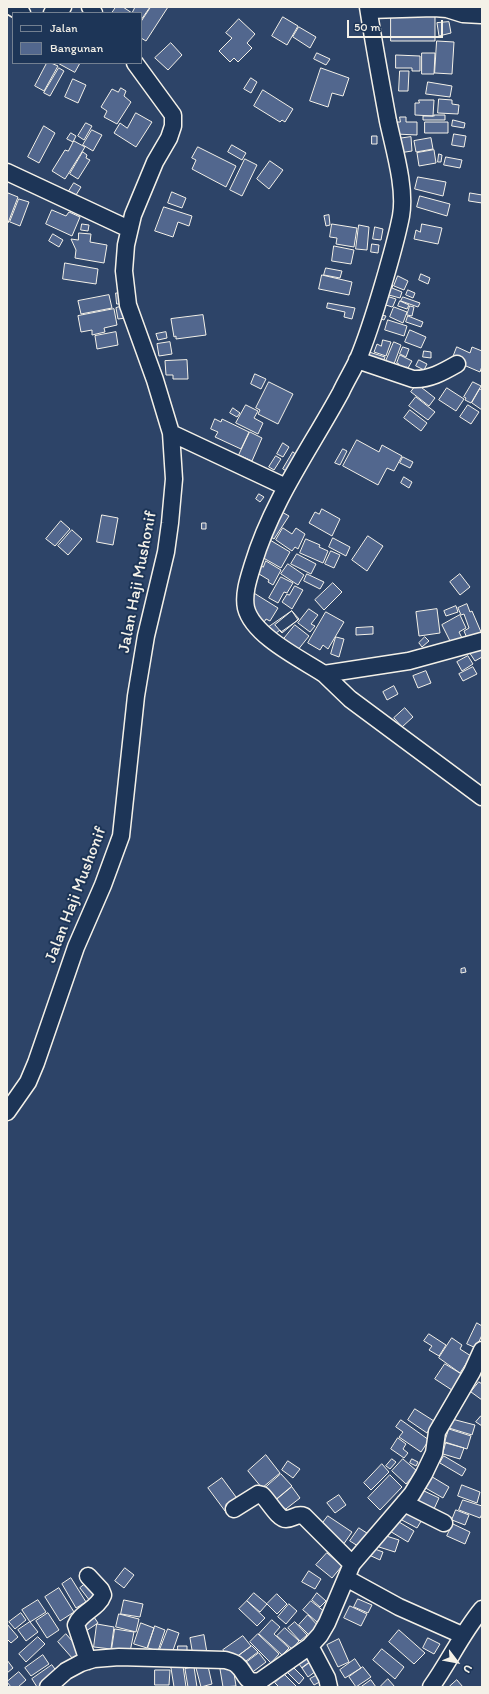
<!DOCTYPE html>
<html>
<head>
<meta charset="utf-8">
<style>
  body { margin:0 }
  #map { position:relative; width:489px; height:1694px; overflow:hidden; background:#2d4468; font-family:Itim,sans-serif }
  canvas { display:block }
  .frame { position:absolute; inset:0; border:8px solid #f4f1e8; pointer-events:none }
  .legend { position:absolute; left:12px; top:12px; width:130px; height:52px; box-sizing:border-box; background:#1d3557; border:1px solid #738091; margin:0; padding:5px 7px; list-style:none; font-size:12px; color:#f4f1e8 }
  .legend li { display:flex; align-items:center; gap:8px; height:20px }
  .legend b { width:20px; border:1px solid #738091 }
  .north { position:absolute; left:437px; top:1642px; width:40px; height:40px; -webkit-text-stroke:3px #1d3557; paint-order:stroke; rotate:122deg; font-size:11px; font-weight:700; line-height:16px; text-align:center; color:#f4f1e8 }
  .north::after { content:''; display:block; margin:auto; width:14px; height:18px; background:#f4f1e8; clip-path:polygon(50% 0,100% 100%,50% 72%,0 100%) }
  .scale { position:absolute; left:347px; top:20px; width:96px; height:18px; box-sizing:border-box; border:2px solid #f4f1e8; border-top:0; padding-left:5px; font-size:12px; line-height:14px; white-space:nowrap; color:#f4f1e8; -webkit-text-stroke:3px #1d3557; paint-order:stroke }
</style>
</head>
<body>
<div id="map">
<canvas width="489" height="1694"></canvas>
<div class="frame"></div>
<ul class="legend">
<li><b style="height:5px;background:#1d3557"></b>Jalan</li>
<li><b style="height:11px;background:#52678e"></b>Bangunan</li>
</ul>
<div class="north">U</div>
<div class="scale">50 m</div>
</div>
<script>
const ctx = document.querySelector('canvas').getContext('2d');
ctx.lineJoin = 'round';
function fill(path, color) {
  ctx.fillStyle = color;
  ctx.fill(path, 'evenodd');
}
function strokePath(path, color, width, dash) {
  ctx.strokeStyle = color;
  ctx.lineWidth = width;
  ctx.lineCap = dash ? 'butt' : 'round';
  ctx.setLineDash(dash || []);
  ctx.stroke(path);
}
function drawText(font, color, halo, rows, align = 'center') {
  ctx.font = font + ' Itim,sans-serif';
  ctx.lineWidth = 4;
  ctx.setLineDash([]);
  ctx.textBaseline = 'middle';
  ctx.strokeStyle = halo;
  ctx.fillStyle = color;
  for (const [text, x, y, turn = 0] of rows) {
    ctx.save();
    ctx.translate(x, y);
    ctx.rotate((+turn || 0) * Math.PI / 180);
    ctx.textAlign = isNaN(turn) ? turn : align;
    if (halo) ctx.strokeText(text, 0, 0);
    ctx.fillText(text, 0, 0);
    ctx.restore();
  }
}
const building = new Path2D(`
  M116,7H123L132,13L135,7H150L141,20V13H112Z
  M151,7H168L146,41L141,38V22Z
  M391,14H435V41H391Z
  M283,17L298,26L287,45L272,36Z
  M239,19L255,34L247,43L252,48L238,62L234,58L230,62L219,51L232,38L226,33Z
  M449,22L451,33L439,36L437,23Z
  M299,27L316,37L310,48L293,37Z
  M437,41L454,42L452,74L435,73Z
  M171,43L182,55L168,70L155,58Z
  M317,53L330,59L326,65L314,59Z
  M422,53H435L434,74H422Z
  M396,55L420,56V71H412V68H396Z
  M47,63H51L58,66L44,91L35,86Z
  M58,63H80L75,72Z
  M59,68L64,71L50,96L44,93Z
  M321,68L349,78L343,96L332,93L328,107L310,101Z
  M400,71H409L408,91H399Z
  M251,78L257,82L251,93L244,89Z
  M73,79L86,85L78,103L65,97Z
  M428,82L452,86L450,97L426,94Z
  M121,88L126,91L124,96L131,102L117,124L104,117L107,111L101,107L112,89L118,92Z
  M263,90L293,109L285,122L282,120L280,122L254,106Z
  M439,99L452,100V104L459,105L458,114L438,113Z
  M419,100H434L433,116L415,115V103H419Z
  M136,113L152,122L136,147L114,133L120,123L127,128Z
  M434,115H445V120H423V116H434Z
  M400,117H406V122H417V135L396,134V122H400Z
  M453,120L465,123L464,128L452,126Z
  M425,122H448V133H425Z
  M86,123L92,126L84,140L78,136Z
  M44,126L55,133L39,163L28,157Z
  M92,130L102,135L93,151L83,145Z
  M71,133L76,136L73,142L67,139Z
  M454,134L466,136L464,147L452,145Z
  M372,136H377V144H372Z
  M411,137L412,151L399,153L397,139Z
  M431,138L433,149L416,152L414,141Z
  M74,141L85,147L65,179L52,171L65,150L68,151Z
  M232,145L246,153L242,160L228,152Z
  M198,147L236,166L226,187L192,169L196,160L192,158Z
  M434,150L436,163L419,166L417,153Z
  M83,152L87,155L86,158L90,160L78,179L70,174Z
  M439,154L442,155L441,162H438Z
  M446,157L462,160L460,168L444,165Z
  M245,159L257,165L242,196L230,190Z
  M270,161L283,170L269,189L257,179Z
  M418,177L446,182L443,196L415,189Z
  M74,183L81,187L76,195L69,191Z
  M172,192L186,198L182,208L168,203Z
  M8,193L18,197L8,223L7,222Z
  M470,193L482,195V203L469,201Z
  M420,196L450,204L447,216L417,207Z
  M19,199L29,202L20,226L10,222Z
  M164,207L192,216L189,226L178,222L173,237L155,231Z
  M52,210L66,216L69,212L80,217L72,236L46,224Z
  M329,215L330,225L326,226L324,216Z
  M82,224L89,225L88,231L81,230Z
  M332,224L357,228L354,247L336,244L337,238L330,237Z
  M422,224L442,228L438,244L414,239L416,230L420,232Z
  M359,225L369,227L367,250L356,249Z
  M375,227L383,229L381,240L373,239Z
  M79,233L91,234L90,242L107,245L104,263L75,258L76,250L71,239L78,240Z
  M53,234L63,240L59,247L49,241Z
  M372,244L379,245L378,253L371,252Z
  M334,246L354,250L351,264L332,261Z
  M65,263L98,269L96,284L63,279Z
  M326,268L342,271L340,278L324,275Z
  M421,274L430,278L428,284L419,280Z
  M322,275L352,282L349,295L319,289Z
  M398,276L408,281L404,290L394,286Z
  M388,284L393,285L392,288L402,292L400,298L385,294Z
  M408,290L415,293L413,298L406,295Z
  M116,293H123L124,304H117Z
  M109,295L112,308L81,314L78,301Z
  M383,295L396,299L393,306L392,307L380,303Z
  M403,297L420,303L418,307L401,301Z
  M400,301L409,305L407,309L398,306Z
  M328,303L355,308L352,319L344,317L345,312L327,308Z
  M123,306L126,318L118,319L116,308Z
  M410,306L414,307L412,316L407,315Z
  M394,307L407,312L403,323L390,317Z
  M114,309L117,325L104,328L105,332L92,335V330L81,332L78,316Z
  M377,314L386,316L384,320L376,317Z
  M203,315L206,335L176,339V336L174,337L171,319Z
  M408,316L423,322L421,327L406,322Z
  M388,320L407,326L404,336L385,330Z
  M410,330L426,337L421,348L405,342Z
  M116,332L118,345L97,349L95,336Z
  M166,332L167,338L158,340L156,334Z
  M383,340L391,342L386,356L374,352L377,344L381,346Z
  M170,342L172,354L159,356L157,344Z
  M394,342L401,345L394,364L386,361Z
  M403,347L409,349L406,357L400,354Z
  M457,347L470,353L472,347L482,351V366L480,372L452,360Z
  M424,351L431,352V358L423,357Z
  M369,352L385,357L381,367L365,362Z
  M400,355L412,361L408,368L406,367L403,373L396,370L399,364L397,363Z
  M187,360L188,379H173V375H166L165,361Z
  M419,360L427,364L424,370L416,366Z
  M255,374L266,379L261,389L251,384Z
  M269,382L293,394L278,424L258,414L260,410L256,408Z
  M473,382L481,386L471,403L465,400L466,398L464,397Z
  M417,384L435,398L429,406L411,392Z
  M447,388L464,399L456,411L439,400Z
  M480,389L482,390V410L472,403Z
  M416,397L435,412L428,420L409,406Z
  M246,405L258,411L254,418L263,423L258,434L236,423Z
  M468,405L479,412L471,424L460,417Z
  M233,408L240,413L237,417L230,413Z
  M410,410L427,423L421,431L404,418Z
  M215,419L221,422L222,419L249,432L241,449L215,437L218,432L211,429Z
  M250,432L262,438L252,461L239,455Z
  M357,440L379,452L382,445L402,456L394,471L387,468L378,485L343,466Z
  M283,443L289,447L283,457L277,454Z
  M343,449L347,451L340,465L335,463Z
  M293,452L298,456L288,472L283,469Z
  M276,456L281,459L274,470L269,467Z
  M403,457L413,462L410,468L400,463Z
  M404,477L412,482L409,488L401,483Z
  M259,494L264,497L260,502L256,499Z
  M322,509L340,519L332,536L309,523L315,512L319,514Z
  M282,512L289,516L274,539L265,533Z
  M102,515L118,518L113,545L97,542Z
  M61,521L70,529L55,546L46,539Z
  M202,523H206V529H202Z
  M283,528L292,534L296,528L305,534L298,549L295,547L292,551L276,540Z
  M72,530L82,539L68,555L58,546Z
  M368,536L383,546L367,571L352,560Z
  M333,538L350,547L346,556L329,547Z
  M306,539L320,545L319,547L328,551L323,563L300,553Z
  M270,540L290,552L281,568L260,556Z
  M331,551L340,555L334,568L325,564Z
  M297,554L316,564L311,574L291,564Z
  M266,561L281,570L273,585L268,582L269,580L254,571L258,564L263,567Z
  M288,564L304,575L298,585L281,574Z
  M307,574L324,582L320,589L304,581Z
  M460,574L470,587L460,595L450,582Z
  M281,577L293,583L287,593L284,592L278,603L269,598Z
  M333,583L342,592L324,610L315,600Z
  M295,586L303,590L292,609L282,602L287,594L289,595Z
  M249,590L278,608L270,621L266,619L263,624L250,609Z
  M467,604L470,612L472,611L481,632L467,638L464,631L469,628L464,614L461,615L458,608Z
  M456,606L458,612L446,616L444,611Z
  M309,609L318,615L311,624L315,626L310,632L298,623Z
  M437,609L440,633L419,636L416,612Z
  M292,611L299,619L282,633L275,625Z
  M292,611L298,620L281,632L280,630L271,637L266,629Z
  M326,612L344,622L328,649L323,645L320,650L308,643Z
  M460,615L466,628L459,632L463,640L452,645L442,625Z
  M295,625L309,636L297,651L283,640Z
  M373,627V634L356,635V628Z
  M336,637L344,639L339,657L331,654Z
  M425,637L429,641L422,647L419,643Z
  M479,646L482,651V657L475,661L469,652Z
  M468,656L473,664L462,671L457,662Z
  M473,667L477,674L463,681L459,674Z
  M426,671L431,683L418,688L413,676Z
  M394,686L398,694L387,700L383,692Z
  M405,708L413,717L402,727L394,718Z
  M465,968L466,972L461,973V969Z
  M477,1323L482,1326V1335L476,1348L467,1344Z
  M429,1334L446,1345L439,1356L429,1350L432,1346L424,1341Z
  M452,1338L462,1345L460,1349L471,1356L460,1373L439,1358Z
  M445,1364L468,1378L458,1394L435,1379Z
  M479,1382L482,1384V1400L471,1392Z
  M415,1409L434,1421L427,1433L408,1420Z
  M481,1416H482V1426L476,1422Z
  M452,1419L475,1425L472,1435L449,1428Z
  M401,1420L429,1440L421,1452L399,1437L403,1432L396,1427Z
  M449,1429L471,1436L467,1449L445,1442Z
  M398,1438L406,1444L403,1449L408,1453L404,1458L391,1449Z
  M446,1443L464,1448L460,1459L443,1454Z
  M266,1455L280,1473L262,1488L248,1471Z
  M444,1456L466,1469L462,1476L440,1463Z
  M392,1459L396,1462L390,1469L386,1466Z
  M403,1459L417,1471L406,1484L392,1471Z
  M412,1459L418,1462L416,1466L410,1463Z
  M288,1461L300,1469L293,1478L282,1470Z
  M382,1464L389,1472L371,1490L364,1483Z
  M281,1474L292,1486L274,1501L264,1489Z
  M390,1475L402,1487L380,1510L368,1498Z
  M429,1475L449,1487L443,1498L422,1486Z
  M222,1478L239,1501L225,1511L208,1488Z
  M462,1485L480,1492L477,1503L458,1496Z
  M292,1487L300,1498L282,1512L274,1502Z
  M422,1490L439,1498L434,1509L416,1500Z
  M339,1495L346,1505L335,1513L327,1503Z
  M463,1500L482,1506V1514L480,1518L459,1510Z
  M406,1509L423,1518L417,1528L400,1519Z
  M456,1510L469,1515L465,1525L452,1520Z
  M328,1516L352,1532L343,1545L319,1528Z
  M394,1519L414,1531L408,1542L388,1530Z
  M453,1524L470,1532L465,1544L447,1536Z
  M359,1528L370,1535L361,1548L350,1541Z
  M383,1535L399,1540L395,1552L379,1547Z
  M372,1548L383,1552L380,1560L369,1555Z
  M327,1553L342,1566L332,1578L316,1565Z
  M125,1568L134,1575L124,1588L115,1581Z
  M309,1571L321,1579L315,1589L302,1582Z
  M71,1578L86,1602L76,1608L62,1584Z
  M89,1581L99,1594L90,1601L80,1588Z
  M59,1588L74,1612L60,1621L45,1597Z
  M254,1593L267,1604L260,1612L247,1601Z
  M317,1593L326,1601L320,1607L312,1600Z
  M277,1594L287,1604L277,1614L267,1604Z
  M358,1599L372,1605L368,1613L354,1607Z
  M38,1600L46,1612L30,1622L22,1610Z
  M124,1600L143,1604L140,1617L121,1614Z
  M247,1601L265,1618L257,1626L239,1609Z
  M311,1601L325,1612L317,1622L303,1610Z
  M289,1604L297,1611L286,1624L278,1617Z
  M350,1606L367,1614L361,1626L344,1618Z
  M21,1613L26,1620L15,1629L9,1622Z
  M48,1613L59,1630L47,1638L36,1621Z
  M92,1614L98,1623L86,1631L80,1622Z
  M119,1614L139,1619L136,1632L116,1627Z
  M308,1615L320,1628L311,1637L299,1625Z
  M272,1620L280,1627L274,1634L289,1648L282,1655L259,1634Z
  M30,1622L38,1632L26,1641L18,1630Z
  M295,1622L307,1635L300,1641L288,1628Z
  M141,1623L154,1628L147,1648L134,1644Z
  M7,1624L18,1637L11,1643L7,1639Z
  M97,1624L114,1627L111,1649L94,1647Z
  M155,1626L165,1630L158,1651L148,1648Z
  M285,1628L299,1641L292,1649L277,1636Z
  M115,1629L134,1632L130,1652L112,1649Z
  M168,1629L179,1633L171,1656L159,1652Z
  M399,1630L425,1653L414,1664L389,1642Z
  M66,1634L81,1651L73,1659L58,1642Z
  M258,1634L279,1654L271,1663L250,1642Z
  M204,1635L207,1653L193,1656L190,1638Z
  M243,1636L251,1646L231,1661L223,1650Z
  M38,1637L45,1644L26,1662L19,1654Z
  M428,1638L440,1644L434,1654L423,1648Z
  M339,1639L349,1662L338,1667L327,1645Z
  M178,1646H187V1657L178,1658Z
  M252,1646L258,1652L242,1664L237,1657Z
  M382,1649L404,1667L395,1679L373,1660Z
  M307,1652L313,1660L302,1668L296,1660Z
  M259,1653L266,1662L250,1674L243,1665Z
  M43,1655L49,1664L31,1676L25,1668Z
  M355,1659L361,1668L345,1678L340,1670Z
  M7,1660L13,1668L7,1673Z
  M310,1662L316,1671L308,1677L302,1668Z
  M52,1665L60,1676L43,1687H37L32,1679Z
  M291,1665L304,1678L299,1684L286,1671Z
  M183,1666L186,1687H174L171,1668Z
  M208,1666L212,1684L201,1687L196,1668Z
  M194,1667L197,1687H188L185,1669Z
  M233,1667L236,1686L223,1687L220,1669Z
  M363,1667L371,1677L356,1687L349,1677Z
  M155,1670H170L169,1685H155Z
  M19,1672L26,1680L18,1687H11L7,1682Z
  M321,1673L325,1679L314,1685L310,1679Z
  M284,1674L297,1687H279L275,1683Z
  M388,1679L395,1687H380Z
  M371,1680L376,1687H361Z
  M457,1680L463,1687H449Z`);
const minor = new Path2D(`
  M12,7L22,13
  M90,7L94,13
  M368,7C374,45 381,83 388,121C394,149 406,188 401,216C397,237 391,257 385,278C377,305 369,333 358,359C353,370 346,381 341,392C310,449 272,501 253,564C249,577 243,594 246,608C253,636 301,659 324,674L409,661L482,641
  M369,10L434,8L447,9L463,14L481,15
  M52,13L63,7
  M7,172L129,229
  M357,360L413,379C429,380 443,372 457,364
  M171,433L286,487
  M324,674L350,699L482,797
  M7,1112L28,1082L36,1063L76,947L103,885L121,836L136,696L146,636L166,552L170,523L174,479L171,433L155,380L128,305L124,271L126,245L133,215L155,162L169,138L173,126V115L135,63
  M404,1503L444,1523
  M234,1509L258,1494L262,1495C268,1500 278,1519 286,1519C293,1519 297,1513 304,1516L352,1564
  M88,1576L101,1590L103,1595C98,1609 81,1612 76,1625L88,1661
  M346,1578L399,1607L462,1635
  M310,1646L327,1678L329,1687
  M48,1687L66,1671L81,1663L94,1659L119,1657L225,1660C229,1661 234,1662 237,1665C247,1673 244,1684 260,1681L310,1646L320,1635L327,1623L352,1564L412,1494L424,1474L434,1453L437,1432L472,1372L482,1350
  M431,1687C449,1662 462,1633 482,1609`);
const streetNames = [
  ["Jalan Haji Mushonif",138,582,-79],
  ["Jalan Haji Mushonif",76,895,-69]
];
fill(building, '#52678e');
strokePath(building, '#f4f1e8', 1);
strokePath(minor, '#f4f1e8', 19);
strokePath(minor, '#1d3557', 16);
drawText('17px', '#f4f1e8', '#1d3557', streetNames);
</script>
</body>
</html>
